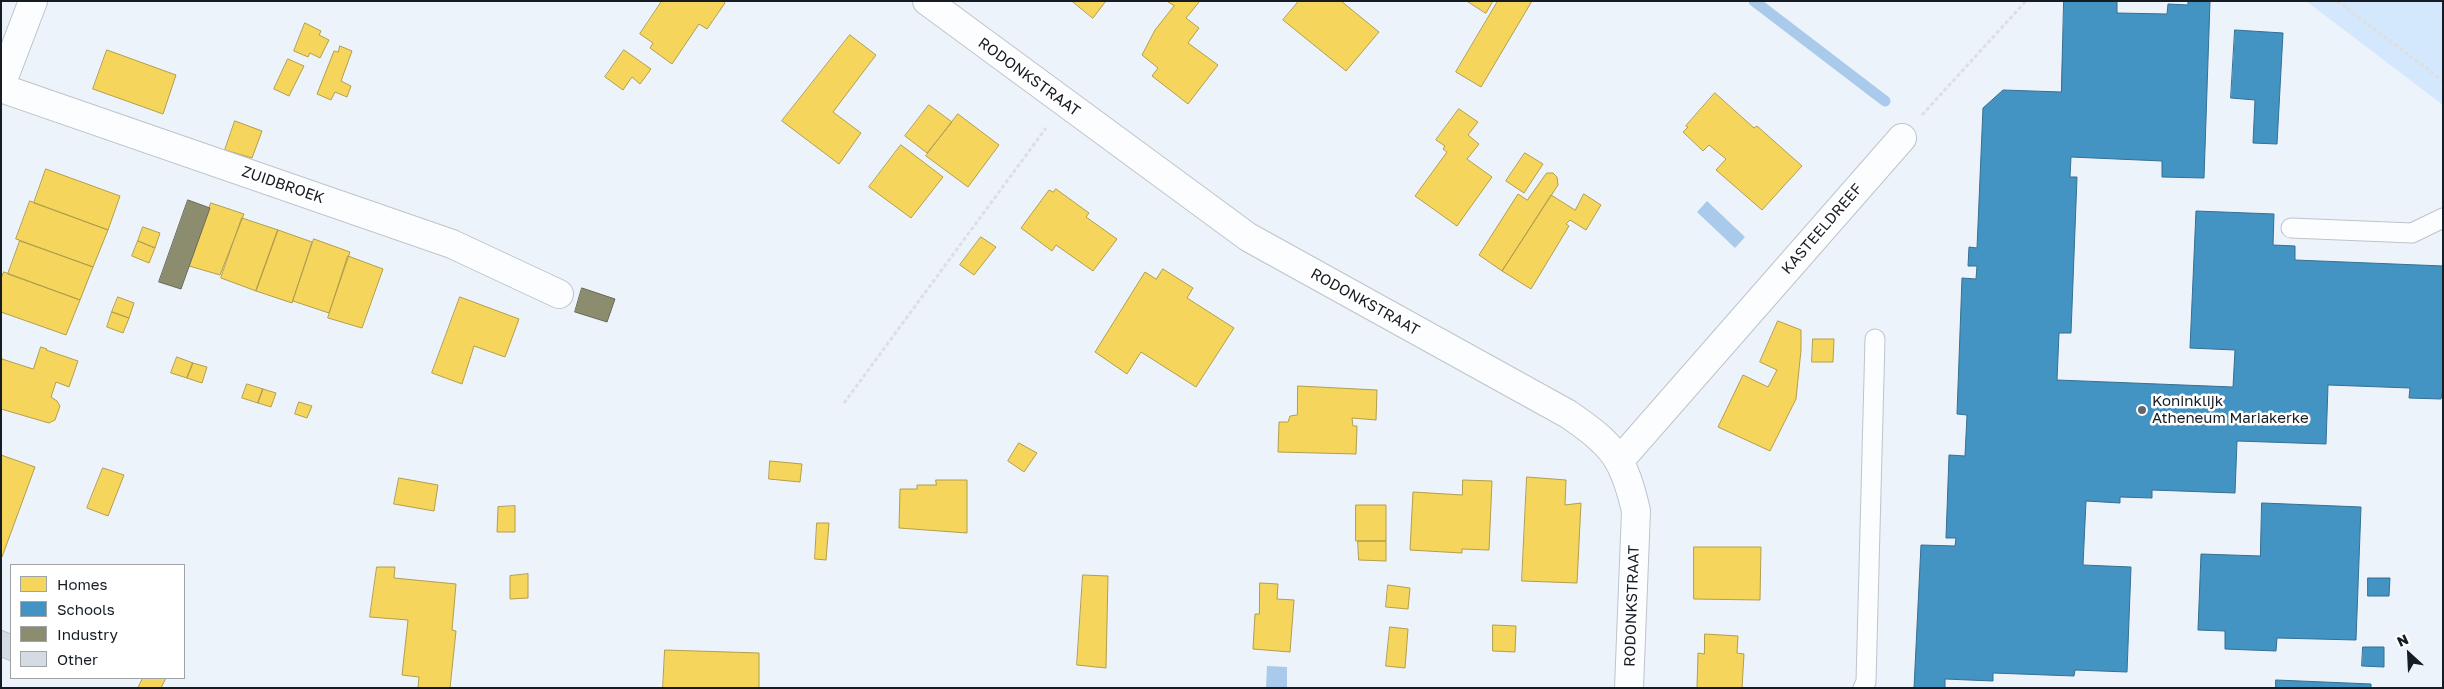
<!DOCTYPE html>
<html>
<head>
<meta charset="utf-8">
<style>
  body { margin:0 }
  #map { position:relative; width:2444px; height:689px; overflow:hidden; background:#edf3fa; font-family:"Golos Text",sans-serif }
  canvas { display:block }
  .frame { position:absolute; inset:0; border:2px solid #151c23; pointer-events:none }
  .legend { position:absolute; left:10px; top:564px; width:175px; height:115px; box-sizing:border-box; background:#fff; border:1px solid #a1a4a7; margin:0; padding:6px 9px; list-style:none; font-size:15px; color:#151c23 }
  .legend li { display:flex; align-items:center; gap:10px; height:25px }
  .legend b { width:25px; border:1px solid #a1a4a7 }
  .north { position:absolute; left:2384px; top:629px; width:50px; height:50px; -webkit-text-stroke:4px #fff; paint-order:stroke; rotate:335deg; font-size:14px; font-weight:700; line-height:20px; text-align:center; color:#151c23 }
  .north::after { content:''; display:block; margin:auto; width:18px; height:22px; background:#151c23; clip-path:polygon(50% 0,100% 100%,50% 72%,0 100%) }
</style>
</head>
<body>
<div id="map">
<canvas width="2444" height="689"></canvas>
<div class="frame"></div>
<ul class="legend">
<li><b style="height:14px;background:#f6d55c"></b>Homes</li>
<li><b style="height:14px;background:#4393c3"></b>Schools</li>
<li><b style="height:14px;background:#8c8c6e"></b>Industry</li>
<li><b style="height:14px;background:#d4dbe2"></b>Other</li>
</ul>
<div class="north">N</div>
</div>
<script>
const ctx = document.querySelector('canvas').getContext('2d');
ctx.lineJoin = 'round';
function fill(path, color) {
  ctx.fillStyle = color;
  ctx.fill(path, 'evenodd');
}
function strokePath(path, color, width, dash) {
  ctx.strokeStyle = color;
  ctx.lineWidth = width;
  ctx.lineCap = dash ? 'butt' : 'round';
  ctx.setLineDash(dash || []);
  ctx.stroke(path);
}
function drawText(font, color, halo, rows, align = 'center') {
  ctx.font = font + ' "Golos Text",sans-serif';
  ctx.lineWidth = 5;
  ctx.setLineDash([]);
  ctx.textBaseline = 'middle';
  ctx.strokeStyle = halo;
  ctx.fillStyle = color;
  for (const [text, x, y, turn = 0] of rows) {
    ctx.save();
    ctx.translate(x, y);
    ctx.rotate((+turn || 0) * Math.PI / 180);
    ctx.textAlign = isNaN(turn) ? turn : align;
    if (halo) ctx.strokeText(text, 0, 0);
    ctx.fillText(text, 0, 0);
    ctx.restore();
  }
}
const green = new Path2D(`
  M2306,1H2443V105Z`);
const water = new Path2D(`
  M1707,201L1745,237L1735,248L1697,212Z
  M1267,666L1287,667V688H1266Z`);
const homes = new Path2D(`
  M662,1H723L725,3L707,29L699,24L672,64L650,48L653,43L640,34Z
  M1072,1H1106L1093,18Z
  M1167,1H1200L1186,18L1199,28L1188,43L1218,65L1188,104L1152,76L1158,68L1142,55L1155,30L1174,6Z
  M1299,1H1341L1379,32L1346,71L1283,20Z
  M1467,1H1493L1486,13Z
  M1498,1H1532L1481,87L1456,72Z
  M305,23L321,31L319,35L329,40L320,58L310,53L308,57L294,51Z
  M850,35L876,55L833,112L861,133L839,164L782,121Z
  M340,46L352,51L341,81L351,86L347,97L335,92L331,100L317,94L334,51L338,52Z
  M107,50L176,75L163,114L93,89Z
  M624,50L651,69L640,84L632,77L623,90L605,77Z
  M288,59L304,66L289,96L274,89Z
  M1715,93L1754,128L1757,126L1802,166L1762,210L1716,170L1726,159L1709,145L1703,151L1683,132L1688,127L1686,126Z
  M929,105L952,122L927,153L905,136Z
  M1459,109L1478,122L1468,135L1479,144L1467,159L1492,177L1457,226L1415,196L1447,152L1443,149L1445,146L1436,140Z
  M958,114L999,145L968,187L926,156Z
  M235,121L262,131L252,158L225,150Z
  M901,145L943,177L911,218L869,187Z
  M1525,153L1543,164L1524,193L1506,181Z
  M46,169L120,196L108,230L34,203Z
  M1547,173H1553L1557,177L1558,185L1502,271L1479,255L1518,194L1527,200Z
  M1056,189L1089,213L1086,217L1117,239L1093,271L1056,245L1052,251L1021,228L1049,190L1053,192Z
  M1584,194L1601,205L1586,230L1570,220L1566,224L1569,226L1531,289L1502,271L1551,195L1575,210Z
  M30,201L108,230L93,267L16,239Z
  M211,203L244,214L220,275L189,266Z
  M242,218L278,230L256,291L221,278Z
  M143,227L160,233L155,248L138,241Z
  M278,230L312,242L292,303L256,291Z
  M981,237L996,247L974,275L960,265Z
  M314,239L350,252L329,313L293,301Z
  M20,241L93,267L80,300L8,274Z
  M138,241L155,248L149,263L132,256Z
  M348,256L383,269L362,328L328,318Z
  M1163,269L1193,288L1187,298L1234,328L1196,387L1141,352L1127,374L1095,352L1145,272L1156,279Z
  M4,272L80,300L66,335L1,312V279Z
  M118,297L134,303L129,318L112,312Z
  M460,297L519,319L505,357L474,346L462,384L432,373Z
  M112,312L129,318L123,333L107,327Z
  M1778,321L1801,330V350L1796,399L1770,451L1718,427L1743,375L1768,387L1777,370L1760,362Z
  M1813,339H1834L1833,362H1812Z
  M41,347L47,349L46,350L78,361L69,387L56,382L51,397L57,401L60,406L55,420L49,423L1,409V356L2,359L33,369Z
  M177,357L193,363L187,378L171,373Z
  M193,363L207,367L202,383L187,378Z
  M247,384L263,389L258,403L242,398Z
  M1298,386L1377,390L1376,420L1352,418L1353,426H1357L1356,454L1278,452L1279,422H1288L1290,416L1297,415Z
  M263,389L276,393L271,407L258,403Z
  M299,402L312,406L307,418L295,414Z
  M1019,443L1037,453L1024,472L1008,461Z
  M1,455L35,467L2,557H1Z
  M770,461L802,464L800,482L769,479Z
  M103,468L124,475L108,516L87,508Z
  M1527,477L1566,480L1565,505L1581,503L1577,583L1522,581Z
  M399,478L438,485L434,511L394,504Z
  M936,480H967V533L899,528L900,489H917V485H936Z
  M1463,480L1492,481L1489,550L1462,549V553L1410,550L1413,492L1462,495Z
  M1356,505H1386V541H1356Z
  M515,506V532H497L498,507Z
  M817,523H829L826,560L815,559Z
  M1358,541H1386V561L1359,560Z
  M1694,547H1761L1760,600L1694,599Z
  M377,567H395L394,578L456,584L452,630L456,631L450,688H418L419,677L402,675L408,620L370,617Z
  M528,574V598L510,599V576Z
  M1083,575L1108,576L1106,668L1077,665Z
  M1260,583L1278,584L1277,599L1294,600L1290,652L1253,649L1255,614H1259Z
  M1388,585L1410,588L1408,609L1386,607Z
  M1493,625L1516,626L1515,652L1493,651Z
  M1390,627L1408,629L1405,668L1386,666Z
  M1705,634L1738,636L1737,653L1744,654L1742,688H1697L1698,653L1704,654Z
  M665,650L759,653V688H663Z
  M143,678H166L161,688H138Z`);
const schools = new Path2D(`
  M2064,1H2117V13L2167,14L2168,4L2188,5V1H2210L2204,178L2162,177V161L2071,157L2070,177H2077L2071,333H2059L2057,380L2233,387L2235,350L2190,348L2196,211L2274,214L2273,245L2295,246V260L2443,266V390L2441,399L2409,398L2410,388L2328,385L2326,444L2237,441L2235,493L2152,490V498L2120,497V503L2086,501L2083,565L2131,567L2127,672L2075,670L2074,676L1993,673V681L1945,679V688H1914L1921,545L1955,546L1956,538H1946L1949,455L1965,456L1967,415L1957,414L1962,278L1976,279L1977,266H1968L1969,247L1977,248L1983,108L2003,90L2061,92Z
  M2235,30L2283,33L2277,144L2253,143L2255,100L2231,98Z
  M2262,503L2361,507L2356,640L2277,638L2276,651L2225,649V631L2198,630L2201,554L2260,556Z
  M2368,578H2390L2389,596H2368Z
  M2363,647H2384V667L2362,666Z
  M2276,680L2371,684V688H2276Z`);
const industry = new Path2D(`
  M188,200L210,208L181,289L159,282Z
  M582,288L615,299L607,322L575,312Z`);
const stream = new Path2D(`
  M1754,1L1885,101`);
const building = new Path2D(`
  M1,630L11,634V661L1,657Z`);
const path = new Path2D(`
  M2337,1L2443,81
  M1922,115L2026,1
  M844,403L1046,128`);
const lane = new Path2D(`
  M2291,228L2412,233L2443,218
  M1863,688L1866,682L1875,339`);
const street = new Path2D(`
  M927,1L1248,237L1568,414C1613,445 1624,458 1636,511L1629,688
  M1,85L33,1
  M1,88L452,244L559,294
  M1620,460L1902,138`);
const markers = [
  [2142,410,5,"#61676e"]
];
const streetNames = [
  ["RODONKSTRAAT",1029,77,36],
  ["ZUIDBROEK",283,185,19],
  ["KASTEELDREEF",1822,229,-49],
  ["RODONKSTRAAT",1365,302,29],
  ["RODONKSTRAAT",1632,606,-88]
];
const poiNames = [
  ["Koninklijk",2152,401],
  ["Atheneum Mariakerke",2152,418]
];
fill(green, '#d3e7fd');
fill(water, '#a9caea');
fill(homes, '#f6d55c');
strokePath(homes, '#b29e4b', 1);
fill(schools, '#4393c3');
strokePath(schools, '#356f93', 1);
fill(industry, '#8c8c6e');
strokePath(industry, '#686a58', 1);
strokePath(stream, '#a9caea', 11);
fill(building, '#d4dbe2');
strokePath(building, '#b9bfc6', 1);
strokePath(lane, '#bec4cb', 21);
strokePath(street, '#bec4cb', 30);
strokePath(path, '#dedfe1', 3, [4, 2.5]);
strokePath(lane, '#fcfdfe', 19);
strokePath(street, '#fcfdfe', 28);
for (const [x, y, r, color] of markers) {
  const dot = new Path2D();
  dot.arc(x, y, r, 0, 2 * Math.PI);
  ctx.fillStyle = color;
  ctx.fill(dot);
  strokePath(dot, '#fff', 2);
}
drawText('15px', '#151c23', '#fff', streetNames);
drawText('15px', '#151c23', '#fff', poiNames, 'left');
</script>
</body>
</html>
